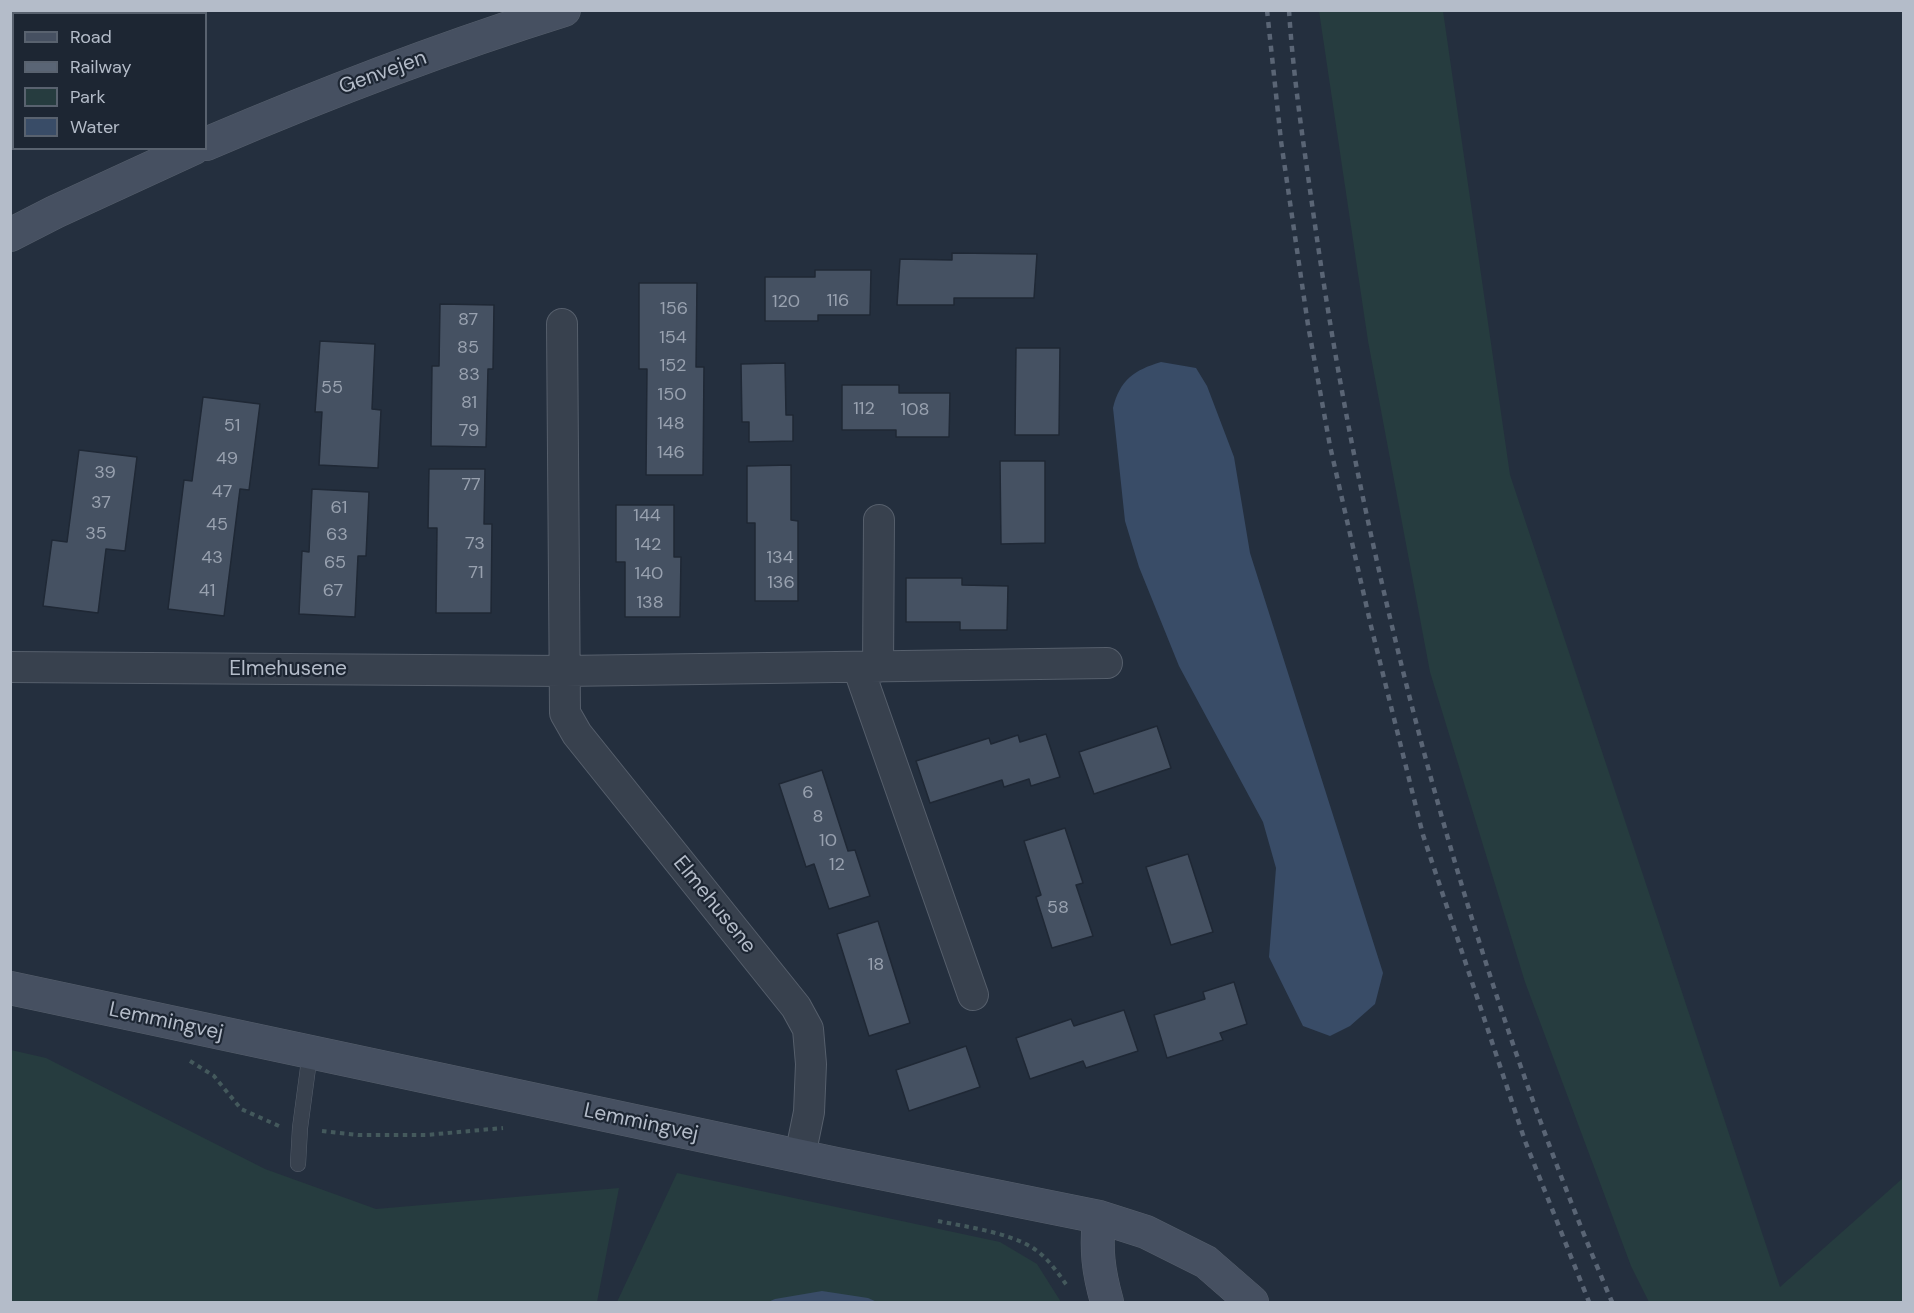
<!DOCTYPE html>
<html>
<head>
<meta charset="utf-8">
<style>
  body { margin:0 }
  #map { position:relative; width:1914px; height:1313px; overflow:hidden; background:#242f3e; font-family:"DM Sans",sans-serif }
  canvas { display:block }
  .frame { position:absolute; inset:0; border:12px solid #b4bcc9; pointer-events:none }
  .legend { position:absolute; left:12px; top:12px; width:195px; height:138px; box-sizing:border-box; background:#1d2633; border:2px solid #59626f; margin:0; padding:8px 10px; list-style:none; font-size:18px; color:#b4bcc9 }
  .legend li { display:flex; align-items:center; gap:12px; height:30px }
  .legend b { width:30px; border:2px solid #59626f }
</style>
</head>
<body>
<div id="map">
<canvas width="1914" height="1313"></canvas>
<div class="frame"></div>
<ul class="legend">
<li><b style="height:8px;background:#465061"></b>Road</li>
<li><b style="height:8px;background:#5a6575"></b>Railway</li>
<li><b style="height:16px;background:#263c3f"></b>Park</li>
<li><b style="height:16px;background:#394c67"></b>Water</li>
</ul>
</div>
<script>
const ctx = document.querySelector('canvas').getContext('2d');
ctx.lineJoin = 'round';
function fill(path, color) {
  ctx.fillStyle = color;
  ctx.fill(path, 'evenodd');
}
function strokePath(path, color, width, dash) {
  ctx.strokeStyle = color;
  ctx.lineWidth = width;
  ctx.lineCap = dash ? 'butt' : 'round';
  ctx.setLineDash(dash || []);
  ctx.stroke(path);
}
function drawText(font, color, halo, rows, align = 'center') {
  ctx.font = font + ' "DM Sans",sans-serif';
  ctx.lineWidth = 4.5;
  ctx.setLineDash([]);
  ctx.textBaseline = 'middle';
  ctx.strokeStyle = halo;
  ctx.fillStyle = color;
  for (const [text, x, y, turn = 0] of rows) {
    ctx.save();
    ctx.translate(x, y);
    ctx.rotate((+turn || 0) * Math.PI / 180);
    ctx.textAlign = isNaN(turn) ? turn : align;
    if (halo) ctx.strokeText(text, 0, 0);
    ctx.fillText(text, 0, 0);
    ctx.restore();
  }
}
const green = new Path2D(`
  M1319,11H1443L1510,475L1780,1287L1903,1178V1302H1649L1631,1266L1525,982L1430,672L1368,341Z
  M11,1050L46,1058L265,1169L376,1209L619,1188L597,1302H11Z
  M677,1173L1000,1242L1037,1264L1061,1302H617Z`);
const water = new Path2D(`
  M1161,362L1196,368L1207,386L1234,457L1250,553L1383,973L1375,1004L1350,1026L1330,1036L1303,1026L1269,957L1276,868L1263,822L1179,666L1139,567L1125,521L1113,408C1120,380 1134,370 1161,362Z
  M822,1291L868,1298L877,1302H768L775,1299Z`);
const building = new Path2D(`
  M952,253L1037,254L1034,298H954V305H897L900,259L952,260Z
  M815,270H871L870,315H818V321H765V277H815Z
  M639,283H697L696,367H704L703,475H646L647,369H639Z
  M440,304L494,305L493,369H488L486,447L431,446L432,366H439Z
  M320,341L375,344L372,409L381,410L378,468L319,465L322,412H315Z
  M1016,348H1060L1059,435H1015Z
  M785,363L786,415H793V441L749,442V422H742L741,364Z
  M842,385H899V393H950L949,437H896V430H842Z
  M203,397L260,404L249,490L240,489L224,616L168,609L184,480L192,481Z
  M79,450L137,457L125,551L106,549L98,613L43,606L52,540L67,542Z
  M1000,461H1045V543L1001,544Z
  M791,465V520L798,521V601H755V523H747V466Z
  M429,469H485L484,524H492L491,613H436L437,528H428Z
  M312,489L369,492L366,556H358L355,617L299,614L302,551L309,552Z
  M616,505H674V557H681L680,617H625V562H616Z
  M906,578H962V585L1008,586L1007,630H960V622H906Z
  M1157,726L1171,768L1094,794L1079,752Z
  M1046,734L1060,777L1031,786L1029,779L1004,787L1002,780L930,803L916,761L989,738L991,744L1018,735L1020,742Z
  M822,770L848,851L855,850L870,896L829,909L814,864L806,867L779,784Z
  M1065,828L1083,883L1076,885L1093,936L1052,948L1036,897L1041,895L1024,841Z
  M1188,854L1213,932L1171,945L1146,867Z
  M878,921L910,1023L869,1036L837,934Z
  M1234,982L1247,1024L1220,1033L1223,1040L1167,1058L1154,1015L1205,999L1203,992Z
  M1124,1010L1138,1051L1086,1068L1083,1061L1030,1079L1016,1038L1071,1019L1074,1026Z
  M966,1046L980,1087L909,1111L896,1070Z`);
const path = new Path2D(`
  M190,1061L214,1076L241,1109L279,1126
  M322,1131L358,1135H426L503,1128
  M938,1221C967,1227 1007,1232 1033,1248C1048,1258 1058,1273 1068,1287`);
const lane = new Path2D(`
  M298,1164L300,1128L310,1053`);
const street = new Path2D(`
  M562,324L565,713L577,734L796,1007L808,1029L811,1064L809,1112L800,1156
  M10,667L565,671L1107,663
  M858,667L973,995
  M878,667L879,520`);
const secondary = new Path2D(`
  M206,144C323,94 442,48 564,10
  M10,235L55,212L194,148
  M10,988L836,1164L1099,1217L1146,1232L1206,1262L1252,1302
  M1099,1217C1096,1250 1098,1270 1107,1302`);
const rail = new Path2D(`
  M1267,10L1281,141L1308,325L1330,446L1371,626L1423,835L1525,1141L1589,1302
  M1289,10C1293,75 1303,140 1312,204C1327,311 1345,416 1368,521C1426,788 1505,1051 1612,1302`);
const numberNames = [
  ["116",838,301],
  ["120",786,302],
  ["156",674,309],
  ["87",468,320],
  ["154",673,338],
  ["85",468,348],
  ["152",673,366],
  ["83",469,375],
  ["55",332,388],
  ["150",672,395],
  ["81",469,403],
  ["112",864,409],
  ["108",915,410],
  ["148",671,424],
  ["51",232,426],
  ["79",469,431],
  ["146",671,453],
  ["49",227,459],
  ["39",105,473],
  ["77",471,485],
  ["47",222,492],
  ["37",101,503],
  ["61",339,508],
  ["144",647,516],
  ["45",217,525],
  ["35",96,534],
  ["63",337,535],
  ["73",475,544],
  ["142",648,545],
  ["43",212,558],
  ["134",780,558],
  ["65",335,563],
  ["71",476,573],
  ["140",649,574],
  ["136",781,583],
  ["41",207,591],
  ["67",333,591],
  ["138",650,603],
  ["6",808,793],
  ["8",818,817],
  ["10",828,841],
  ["12",837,865],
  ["58",1058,908],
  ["18",876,965]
];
const streetNames = [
  ["Genvejen",383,73,-20],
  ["Elmehusene",288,669],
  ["Elmehusene",714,905,51],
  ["Lemmingvej",166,1022,12],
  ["Lemmingvej",641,1123,12]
];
fill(green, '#263c3f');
fill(water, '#394c67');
fill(building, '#455162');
strokePath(building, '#1f2835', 1.5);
strokePath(lane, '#565f6c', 16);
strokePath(street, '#565f6c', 32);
strokePath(secondary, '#565f6c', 34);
strokePath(path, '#44595c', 4, [4.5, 4.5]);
strokePath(lane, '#38414e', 15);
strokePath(street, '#38414e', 30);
strokePath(secondary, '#465061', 33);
strokePath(rail, '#5a6575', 4.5, [6, 6]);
drawText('18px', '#98a1af', null, numberNames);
drawText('21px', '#b4bcc9', '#1d2633', streetNames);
</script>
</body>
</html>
